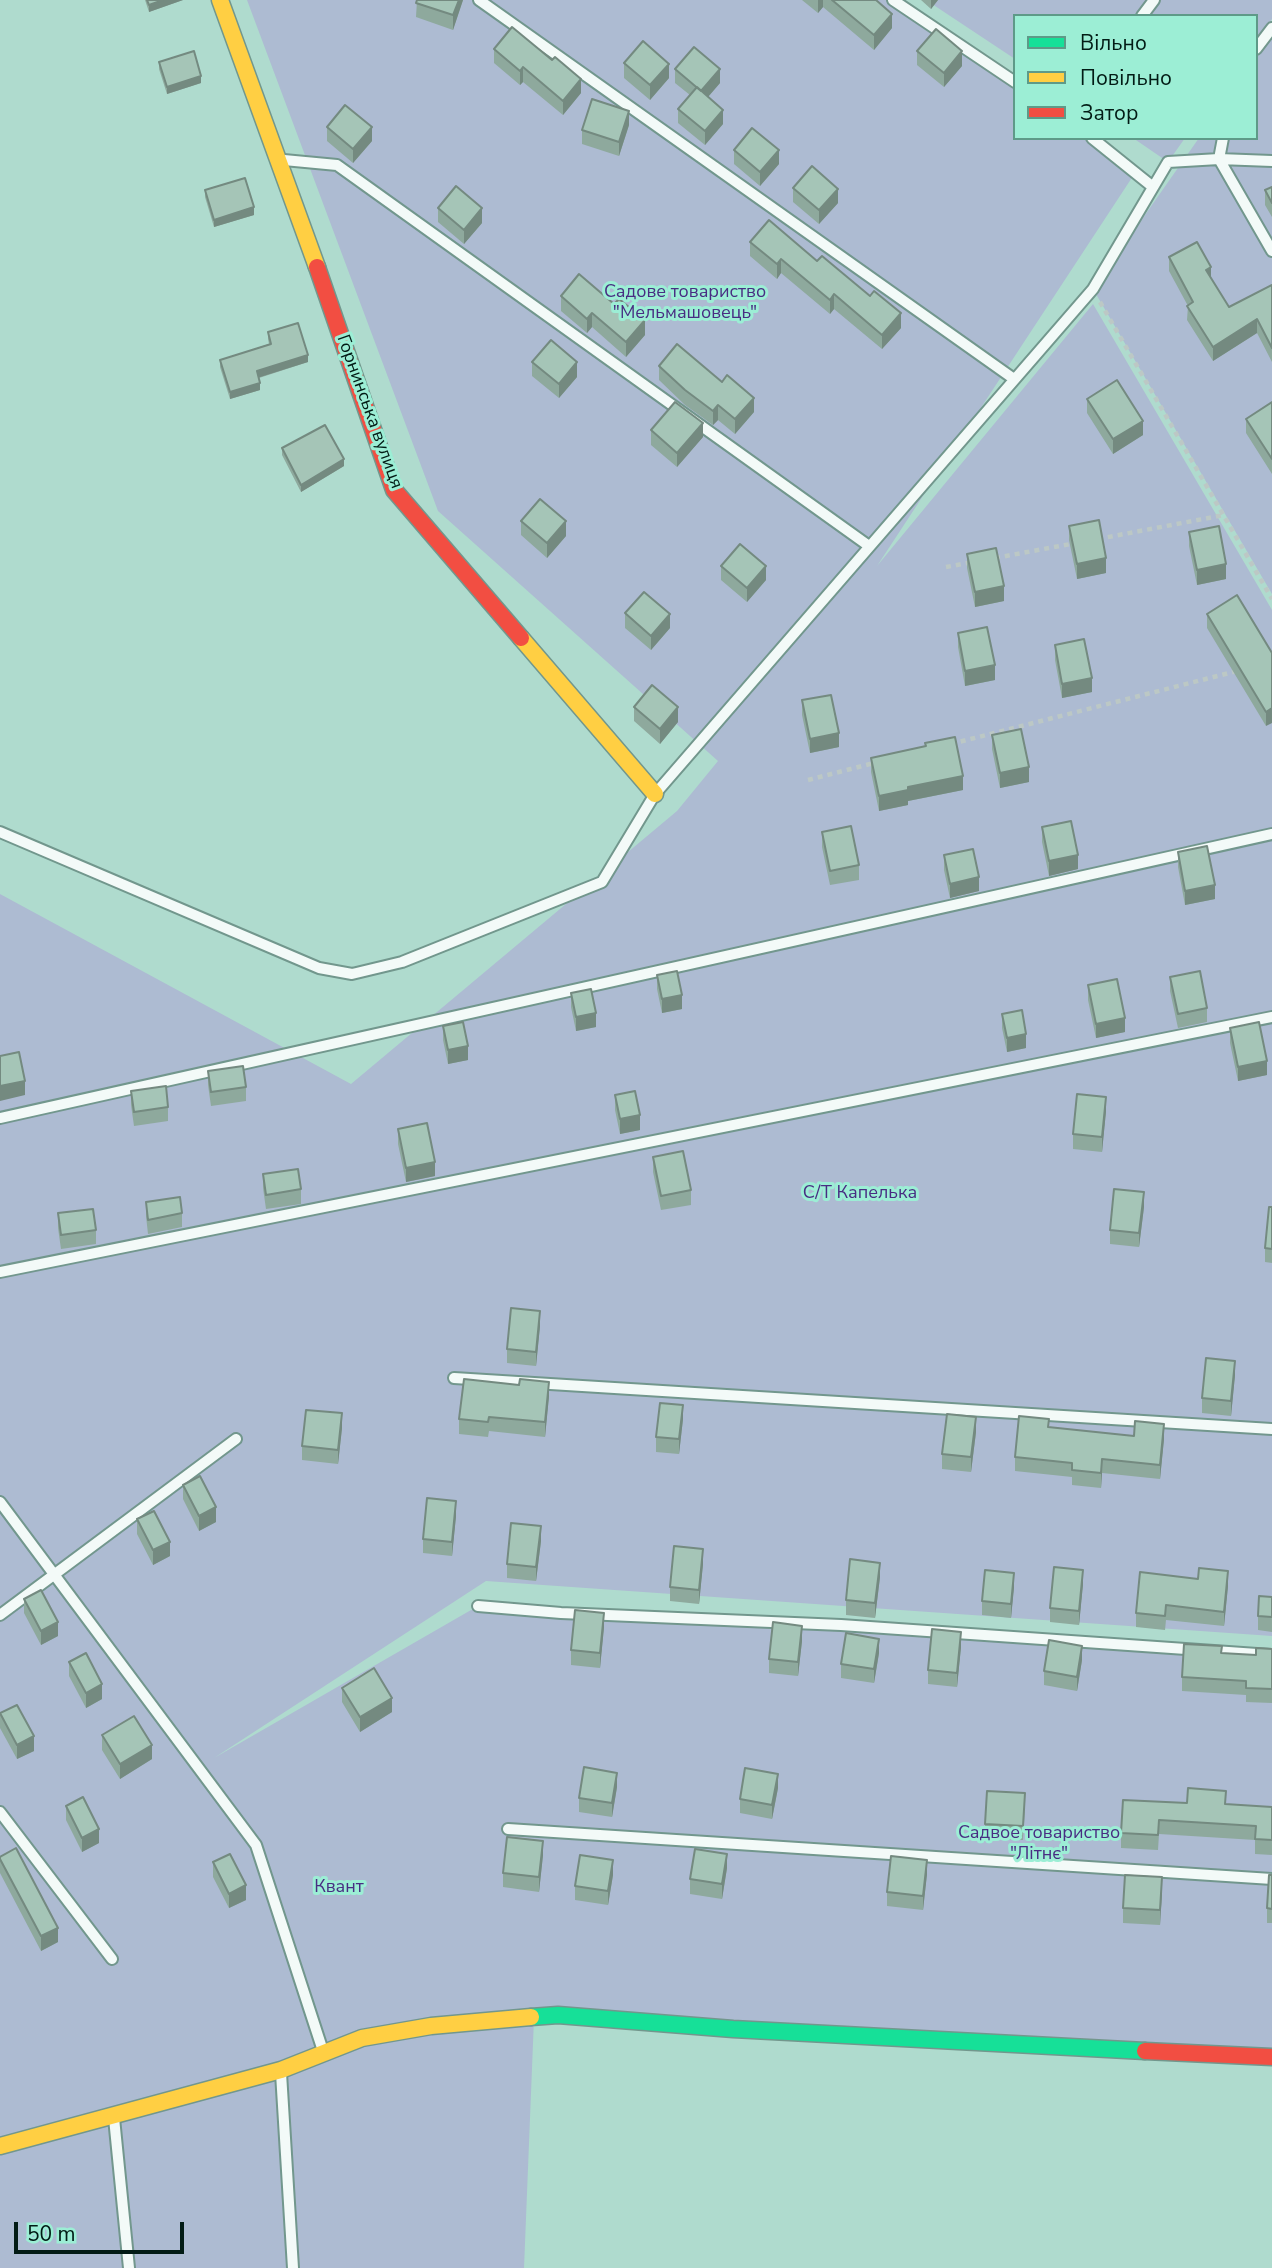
<!DOCTYPE html>
<html>
<head>
<meta charset="utf-8">
<style>
  body { margin:0 }
  #map { position:relative; width:1272px; height:2268px; overflow:hidden; background:#afdbce; font-family:"Nunito Sans",sans-serif }
  canvas { display:block }
  .legend { position:absolute; left:1013px; top:14px; width:245px; height:126px; box-sizing:border-box; background:#9ceed5; border:2px solid #5e9a88; margin:0; padding:9px 12px; list-style:none; font-size:21px; color:#021b15 }
  .legend li { display:flex; align-items:center; gap:14px; height:35px }
  .legend b { width:35px; border:2px solid #5e9a88 }
  .scale { position:absolute; left:14px; top:2222px; width:170px; height:32px; box-sizing:border-box; border:4px solid #021b15; border-top:0; padding-left:9px; font-size:21px; line-height:24px; white-space:nowrap; color:#021b15; -webkit-text-stroke:5px #9ceed5; paint-order:stroke }
</style>
</head>
<body>
<div id="map">
<canvas width="1272" height="2268"></canvas>
<ul class="legend">
<li><b style="height:9px;background:#16e098"></b>Вільно</li>
<li><b style="height:9px;background:#ffcf43"></b>Повільно</li>
<li><b style="height:9px;background:#f24e42"></b>Затор</li>
</ul>
<div class="scale">50 m</div>
</div>
<script>
const ctx = document.querySelector('canvas').getContext('2d');
ctx.lineJoin = 'round';
function fill(path, color) {
  ctx.fillStyle = color;
  ctx.fill(path, 'evenodd');
}
function strokePath(path, color, width, dash) {
  ctx.strokeStyle = color;
  ctx.lineWidth = width;
  ctx.lineCap = dash ? 'butt' : 'round';
  ctx.setLineDash(dash || []);
  ctx.stroke(path);
}
function drawText(font, color, halo, rows, align = 'center') {
  ctx.font = font + ' "Nunito Sans",sans-serif';
  ctx.lineWidth = 6;
  ctx.setLineDash([]);
  ctx.textBaseline = 'middle';
  ctx.strokeStyle = halo;
  ctx.fillStyle = color;
  for (const [text, x, y, turn = 0] of rows) {
    ctx.save();
    ctx.translate(x, y);
    ctx.rotate((+turn || 0) * Math.PI / 180);
    ctx.textAlign = isNaN(turn) ? turn : align;
    if (halo) ctx.strokeText(text, 0, 0);
    ctx.fillText(text, 0, 0);
    ctx.restore();
  }
}
const green = new Path2D(`
  M247,0H886L1015,89V138H1085L1135,173L877,566L1093,304L1272,610V1636L486,1581L214,1758L478,1606L1272,1654V2065L534,2018L524,2268H0V894L351,1084L677,811L718,761L438,511Z
  M926,0H1272V19L1256,40V16H1015V59Z
  M1272,34V594L1093,289L1199,138H1256V56Z
  M1133,138H1185L1168,162Z`);
const path = new Path2D(`
  M1100,302L1272,599
  M1098,539L1224,515
  M995,558L1076,543
  M946,567L973,562
  M951,744L1237,671
  M808,780L874,763`);
const lane = new Path2D(`
  M479,0L1014,379
  M893,0L1015,82
  M1142,16L1154,0
  M1256,49L1272,28
  M1092,138L1153,187
  M1223,138L1219,159L1272,251
  M284,160L337,165L869,546
  M0,832L319,968L352,974L402,962L602,882L655,794L1093,289L1168,162L1219,159L1272,161
  M0,1118L1272,834
  M0,1272L1272,1017
  M454,1378L1272,1429
  M0,1502L256,1845L323,2051
  M478,1606L561,1613L841,1625L1272,1655
  M0,1615L236,1439
  M0,1812L112,1959
  M508,1829L1272,1879
  M281,2073L293,2268
  M114,2118L129,2268`);
const fast = new Path2D(`
  M531,2017L558,2015L733,2029L1145,2051`);
const slow = new Path2D(`
  M220,0L317,267
  M521,638L655,794
  M0,2146L281,2070L362,2038L431,2026L531,2017`);
const jam = new Path2D(`
  M317,267L394,490L521,638
  M1145,2051L1272,2057`);
const wall = new Path2D(`
  M145,0H183L149,12Z
  M417,0H463L453,30L416,17Z
  M802,0H876L892,28L874,50L823,7L818,13Z
  M921,0H938L931,9Z
  M494,49L581,93L563,115L523,82L520,85L494,63Z
  M917,51L962,66L944,87L917,65Z
  M159,62L201,83L167,94L159,69Z
  M624,63L669,78L650,100L624,78Z
  M675,69L720,83L708,97L723,124L705,145L678,123V109L690,95L675,83Z
  M629,125L619,156L582,144V130Z
  M327,127L372,141L353,163L327,141Z
  M734,150L779,164L760,186L734,164Z
  M1272,187V217L1265,205V190Z
  M793,188L838,203L819,224L793,202Z
  M205,190L254,215L214,227L205,197Z
  M438,208L482,223L464,244L438,222Z
  M750,242L817,261L901,328L882,349L834,309L830,314L781,273L777,279L750,256Z
  M1169,257L1211,278L1229,307L1272,285V362L1257,333L1213,361L1187,320L1188,306L1169,271Z
  M561,296L645,335L626,357L592,327L587,333L561,311Z
  M268,332L308,362L259,378L260,390L230,399L220,367V360L269,344L268,339Z
  M532,362L577,377L559,398L532,376Z
  M659,366L754,412L735,434L718,420L713,425L685,405L659,380Z
  M1087,399L1143,435L1113,454L1087,413Z
  M1272,402V474L1246,433V419Z
  M651,430L703,437L677,467L651,445Z
  M282,448L344,466L301,492L282,455Z
  M521,521L566,536L547,558L521,535Z
  M1069,526L1106,573L1077,579L1069,540Z
  M1189,532L1226,579L1197,585L1189,546Z
  M967,554L1004,601L975,607L967,568Z
  M721,566L766,580L747,602L721,580Z
  M625,613L670,628L651,650L625,628Z
  M1207,614L1272,653L1266,726L1207,628Z
  M958,633L995,680L965,686L958,647Z
  M1055,645L1092,692L1062,698L1055,660Z
  M802,700L839,747L810,753L802,715Z
  M634,707L678,722L660,744L634,721Z
  M992,735L1029,782L1000,788L992,749Z
  M925,743L963,790L908,801V805L879,811L871,772V758L925,746Z
  M1042,827L1078,869L1049,876L1042,842Z
  M822,832L859,865V880L830,885L822,847Z
  M1178,852L1215,899L1185,905L1178,867Z
  M944,855L979,891L950,898L944,870Z
  M657,975L682,1009L662,1013L657,989Z
  M1170,977L1207,1008V1022L1178,1028L1170,991Z
  M1088,985L1125,1032L1096,1038L1088,1000Z
  M571,993L596,1027L576,1031L571,1007Z
  M1002,1014L1026,1048L1007,1052L1002,1028Z
  M443,1026L468,1060L448,1064L443,1040Z
  M1230,1028L1267,1075L1238,1081L1230,1043Z
  M208,1071L246,1087V1101L211,1106L208,1085Z
  M131,1091L168,1107V1121L134,1126L131,1105Z
  M615,1095L640,1130L620,1134L615,1110Z
  M1106,1111L1102,1152L1073,1149V1134Z
  M398,1129L435,1176L406,1182L398,1144Z
  M653,1157L691,1190V1205L661,1210L653,1172Z
  M263,1174L301,1189V1204L266,1209L263,1188Z
  M146,1202L182,1213V1227L148,1234L146,1216Z
  M1144,1207L1139,1247L1110,1244V1230Z
  M1272,1207V1263L1265,1262V1248Z
  M58,1213L96,1230V1244L61,1249L58,1228Z
  M540,1326L536,1366L507,1363V1349Z
  M1235,1375L1231,1416L1202,1413V1398Z
  M549,1396L545,1437L489,1431L488,1437L459,1434V1419Z
  M683,1419L679,1454L656,1452V1437Z
  M1049,1427L1164,1439L1160,1479L1102,1473L1101,1488L1072,1485V1477L1015,1471V1457Z
  M342,1428L338,1464L302,1460V1446Z
  M976,1432L971,1472L942,1469V1454Z
  M183,1485L216,1522L199,1531L183,1499Z
  M456,1516L452,1556L423,1553V1539Z
  M137,1519L170,1556L153,1565L137,1534Z
  M541,1541L536,1581L507,1578V1564Z
  M703,1564L699,1604L670,1601V1587Z
  M880,1577L875,1618L846,1615V1600Z
  M1083,1584L1079,1625L1050,1622V1608Z
  M1228,1586L1224,1626L1166,1620L1165,1630L1136,1627V1613Z
  M1014,1587L1011,1618L982,1615V1601Z
  M1272,1597V1632L1258,1630V1616Z
  M24,1599L58,1636L41,1645L24,1613Z
  M604,1627L600,1668L571,1665V1650Z
  M802,1641L798,1676L769,1673V1659Z
  M961,1647L957,1687L928,1684V1670Z
  M1272,1649V1703L1246,1702V1695L1182,1691V1677L1222,1653L1256,1655Z
  M879,1653L874,1683L841,1678V1664Z
  M1082,1660L1077,1691L1044,1685V1671Z
  M69,1662L102,1699L86,1708L69,1676Z
  M342,1688L392,1712L360,1732L342,1702Z
  M0,1713L34,1751L17,1759L0,1728Z
  M102,1735L152,1759L120,1779L102,1750Z
  M617,1787L612,1817L579,1812V1798Z
  M778,1788L772,1819L740,1813V1799Z
  M1187,1803L1272,1807V1855L1255,1854V1840L1159,1834L1158,1850L1121,1848V1833Z
  M66,1806L99,1843L82,1852L66,1820Z
  M1025,1807L1023,1840L985,1838V1824Z
  M543,1855L539,1892L503,1887V1873Z
  M0,1857L58,1942L41,1951L0,1873Z
  M213,1862L246,1900L229,1908L213,1877Z
  M727,1868L722,1899L690,1894V1879Z
  M927,1874L923,1910L887,1906V1892Z
  M613,1875L608,1905L575,1900V1886Z
  M1272,1875V1923H1267V1908Z
  M1162,1891L1160,1925L1123,1923V1908Z`);
const shadedWall = new Path2D(`
  M163,0H183L149,12V5Z
  M459,0H463L453,30V15Z
  M818,0H823V7L818,13Z
  M931,0H938L931,9Z
  M892,14V28L874,50V35Z
  M962,51V66L944,87V73Z
  M669,64V78L650,100V85Z
  M523,67V82L520,85V71Z
  M720,69V83L701,105V91Z
  M201,76V83L167,94V87Z
  M581,79V93L563,115V101Z
  M723,110V124L705,145V131Z
  M629,111V125L619,156V142Z
  M372,127V141L353,163V149Z
  M779,150V164L760,186V172Z
  M838,189V203L819,224V210Z
  M254,207V215L214,227V220Z
  M482,208V223L464,244V230Z
  M781,259V273L777,279V264Z
  M1211,267V282L1206,270Z
  M834,294V309L830,314V300Z
  M592,313V327L587,333V319Z
  M901,313V328L882,349V335Z
  M1257,319V333L1213,361V347Z
  M645,320V335L626,357V342Z
  M308,355V362L257,378V371Z
  M577,362V377L559,398V384Z
  M260,383V390L230,399V392Z
  M754,398V412L735,434V419Z
  M718,405V420L713,425V411Z
  M1143,421V435L1113,454V439Z
  M703,423V437L677,467V453Z
  M344,459V466L301,492V485Z
  M566,521V536L547,558V543Z
  M1106,558V573L1077,579V564Z
  M1226,564V579L1197,585V570Z
  M766,566V580L747,602V588Z
  M1004,586V601L975,607V592Z
  M670,614V628L651,650V636Z
  M995,665V680L965,686V671Z
  M1092,678V692L1062,698V684Z
  M678,707V722L660,744V729Z
  M1272,708V723L1266,726V712Z
  M839,733V747L810,753V739Z
  M1029,767V782L1000,788V773Z
  M963,776V790L908,801V805L879,811V796L908,787Z
  M1078,855V869L1049,876V861Z
  M979,877V891L950,898V884Z
  M1215,885V899L1185,905V891Z
  M682,995V1009L662,1013V999Z
  M596,1013V1027L576,1031V1017Z
  M1125,1018V1032L1096,1038V1024Z
  M1026,1034V1048L1007,1052V1038Z
  M468,1046V1060L448,1064V1050Z
  M1267,1061V1075L1238,1081V1067Z
  M25,1081V1095L0,1101V1086Z
  M1106,1097V1111L1102,1152V1137Z
  M640,1115V1130L620,1134V1119Z
  M435,1162V1176L406,1182V1168Z
  M1144,1192V1207L1139,1247V1233Z
  M540,1311V1326L536,1366V1352Z
  M1235,1361V1375L1231,1416V1401Z
  M549,1382V1396L545,1437V1422Z
  M683,1405V1419L679,1454V1439Z
  M342,1413V1428L338,1464V1450Z
  M976,1417V1432L971,1472V1457Z
  M1164,1424V1439L1160,1479V1465Z
  M1102,1459V1473L1101,1488V1473Z
  M456,1501V1516L452,1556V1542Z
  M216,1507V1522L199,1531V1516Z
  M541,1526V1541L536,1581V1567Z
  M170,1542V1556L153,1565V1550Z
  M703,1549V1564L699,1604V1590Z
  M880,1563V1577L875,1618V1603Z
  M1083,1570V1584L1079,1625V1611Z
  M1228,1571V1586L1224,1626V1612Z
  M1014,1573V1587L1011,1618V1604Z
  M604,1613V1627L600,1668V1653Z
  M58,1622V1636L41,1645V1631Z
  M802,1626V1641L798,1676V1662Z
  M961,1632V1647L957,1687V1673Z
  M879,1639V1653L874,1683V1669Z
  M1082,1646V1660L1077,1691V1677Z
  M102,1684V1699L86,1708V1693Z
  M392,1698V1712L360,1732V1717Z
  M34,1736V1751L17,1759V1745Z
  M152,1745V1759L120,1779V1764Z
  M617,1773V1787L612,1817V1803Z
  M778,1774V1788L772,1819V1805Z
  M99,1829V1843L82,1852V1838Z
  M543,1841V1855L539,1892V1877Z
  M727,1854V1868L722,1899V1884Z
  M613,1860V1875L608,1905V1891Z
  M927,1860V1874L923,1910V1896Z
  M1162,1877V1891L1160,1925V1910Z
  M246,1885V1900L229,1908V1894Z
  M58,1928V1942L41,1951V1936Z`);
const building = new Path2D(`
  M147,0H163L149,5Z
  M417,0H459L453,15L416,3Z
  M832,0H876L892,14L874,35Z
  M512,27L552,60L555,57L581,79L563,101L523,67L520,71L494,49Z
  M936,29L962,51L944,73L917,51Z
  M643,41L669,64L650,85L624,63Z
  M694,47L720,69L701,91L675,69Z
  M194,51L201,76L167,87L159,62Z
  M697,87L723,110L705,131L678,109Z
  M592,99L629,111L619,142L582,130Z
  M345,105L372,127L353,149L327,127Z
  M752,128L779,150L760,172L734,150Z
  M812,166L838,189L819,210L793,188Z
  M245,178L254,207L214,220L205,190Z
  M456,186L482,208L464,230L438,208Z
  M1272,187V203L1265,190Z
  M769,220L817,261L822,256L870,296L874,291L901,313L882,335L834,294L830,300L781,259L777,264L750,242Z
  M1197,242L1211,267L1206,270L1229,307L1272,285V348L1257,319L1213,347L1187,306L1193,302L1169,257Z
  M579,274L614,304L619,299L645,320L626,342L592,313L587,319L561,296Z
  M298,323L308,355L257,371L260,383L230,392L220,360L271,344L268,332Z
  M551,340L577,362L559,384L532,362Z
  M677,344L722,382L727,375L754,398L735,419L718,405L713,411L685,390L659,366Z
  M1117,380L1143,421L1113,439L1087,399Z
  M675,402L703,423L677,453L651,430Z
  M1272,402V459L1246,419Z
  M325,425L344,459L301,485L282,448Z
  M540,499L566,521L547,543L521,521Z
  M1099,520L1106,558L1077,564L1069,526Z
  M1219,526L1226,564L1197,570L1189,532Z
  M740,544L766,566L747,588L721,566Z
  M996,548L1004,586L975,592L967,554Z
  M644,592L670,614L651,636L625,613Z
  M1237,595L1272,653V708L1266,712L1207,614Z
  M987,627L995,665L965,671L958,633Z
  M1084,639L1092,678L1062,684L1055,645Z
  M652,685L678,707L660,729L634,707Z
  M831,695L839,733L810,739L802,700Z
  M1021,729L1029,767L1000,773L992,735Z
  M955,737L963,776L908,787V790L879,796L871,758L926,746L925,743Z
  M1071,821L1078,855L1049,861L1042,827Z
  M851,826L859,865L830,871L822,832Z
  M1207,846L1215,885L1185,891L1178,852Z
  M973,849L979,877L950,884L944,855Z
  M677,971L682,995L662,999L657,975Z
  M1200,971L1207,1008L1178,1014L1170,977Z
  M1117,979L1125,1018L1096,1024L1088,985Z
  M591,989L596,1013L576,1017L571,993Z
  M1022,1010L1026,1034L1007,1038L1002,1014Z
  M463,1022L468,1046L448,1050L443,1026Z
  M1259,1022L1267,1061L1238,1067L1230,1028Z
  M19,1052L25,1081L0,1086V1056Z
  M243,1066L246,1087L211,1092L208,1071Z
  M166,1086L168,1107L134,1112L131,1091Z
  M635,1091L640,1115L620,1119L615,1095Z
  M1077,1094L1106,1097L1102,1137L1073,1134Z
  M427,1123L435,1162L406,1168L398,1129Z
  M683,1151L691,1190L661,1196L653,1157Z
  M298,1169L301,1189L266,1195L263,1174Z
  M1114,1189L1144,1192L1139,1233L1110,1230Z
  M180,1197L182,1213L148,1220L146,1202Z
  M1269,1207H1272V1249L1265,1248Z
  M93,1209L96,1230L61,1235L58,1213Z
  M511,1308L540,1311L536,1352L507,1349Z
  M1206,1358L1235,1361L1231,1401L1202,1398Z
  M464,1379L519,1385L520,1379L549,1382L545,1422L489,1417L488,1422L459,1419Z
  M660,1403L683,1405L679,1439L656,1437Z
  M306,1410L342,1413L338,1450L302,1446Z
  M947,1414L976,1417L971,1457L942,1454Z
  M1019,1416L1049,1419L1048,1427L1134,1436L1135,1421L1164,1424L1160,1465L1102,1459L1101,1473L1072,1470V1463L1015,1457Z
  M200,1476L216,1507L199,1516L183,1485Z
  M427,1498L456,1501L452,1542L423,1539Z
  M154,1511L170,1542L153,1550L137,1519Z
  M511,1523L541,1526L536,1567L507,1564Z
  M674,1546L703,1549L699,1590L670,1587Z
  M850,1559L880,1563L875,1603L846,1600Z
  M1054,1567L1083,1570L1079,1611L1050,1608Z
  M1199,1568L1228,1571L1224,1612L1166,1605L1165,1616L1136,1613L1140,1572L1198,1579Z
  M985,1570L1014,1573L1011,1604L982,1601Z
  M41,1590L58,1622L41,1631L24,1599Z
  M1259,1596L1272,1597V1617L1258,1616Z
  M575,1610L604,1613L600,1653L571,1650Z
  M773,1622L802,1626L798,1662L769,1659Z
  M932,1629L961,1632L957,1673L928,1670Z
  M846,1633L879,1639L874,1669L841,1664Z
  M1049,1640L1082,1646L1077,1677L1044,1671Z
  M1184,1644L1222,1646L1221,1653L1256,1655V1648L1272,1649V1689L1246,1688V1681L1182,1677Z
  M86,1653L102,1684L86,1693L69,1662Z
  M374,1668L392,1698L360,1717L342,1688Z
  M17,1705L34,1736L17,1745L0,1713Z
  M134,1716L152,1745L120,1764L102,1735Z
  M584,1767L617,1773L612,1803L579,1798Z
  M745,1768L778,1774L772,1805L740,1799Z
  M1188,1788L1226,1791L1225,1804L1272,1807V1840L1255,1839L1256,1826L1159,1820L1158,1835L1121,1833L1123,1800L1187,1803Z
  M987,1791L1025,1793L1023,1826L985,1824Z
  M83,1797L99,1829L82,1838L66,1806Z
  M507,1837L543,1841L539,1877L503,1873Z
  M16,1848L58,1928L41,1936L0,1859V1857Z
  M695,1849L727,1854L722,1884L690,1879Z
  M230,1854L246,1885L229,1894L213,1862Z
  M580,1855L613,1860L608,1891L575,1886Z
  M891,1856L927,1860L923,1896L887,1892Z
  M1125,1875L1162,1877L1160,1910L1123,1908Z
  M1269,1875H1272V1909L1267,1908Z`);
const parkNames = [
  ["Садове товариство",685,293],
  ["\"Мельмашовець\"",685,314],
  ["С/Т Капелька",860,1194],
  ["Садвое товариство",1039,1834],
  ["\"Літнє\"",1039,1855],
  ["Квант",339,1888]
];
const streetNames = [
  ["Горнинська вулиця",369,412,70]
];
fill(green, '#adbbd2');
strokePath(lane, '#72978d', 14);
strokePath(fast, '#72978d', 19);
strokePath(slow, '#72978d', 19);
strokePath(jam, '#72978d', 19);
strokePath(path, '#bcc8c5', 4.5, [5, 5]);
strokePath(lane, '#f3faf8', 10);
strokePath(fast, '#16e098', 16);
strokePath(slow, '#ffcf43', 16);
strokePath(jam, '#f24e42', 16);
fill(wall, '#8ea99d');
fill(shadedWall, '#748a80');
fill(building, '#a5c5b7');
strokePath(building, '#748a80', 2);
drawText('18px', '#482d82', '#9ceed5', parkNames);
drawText('18px', '#021b15', '#9ceed5', streetNames);
</script>
</body>
</html>
